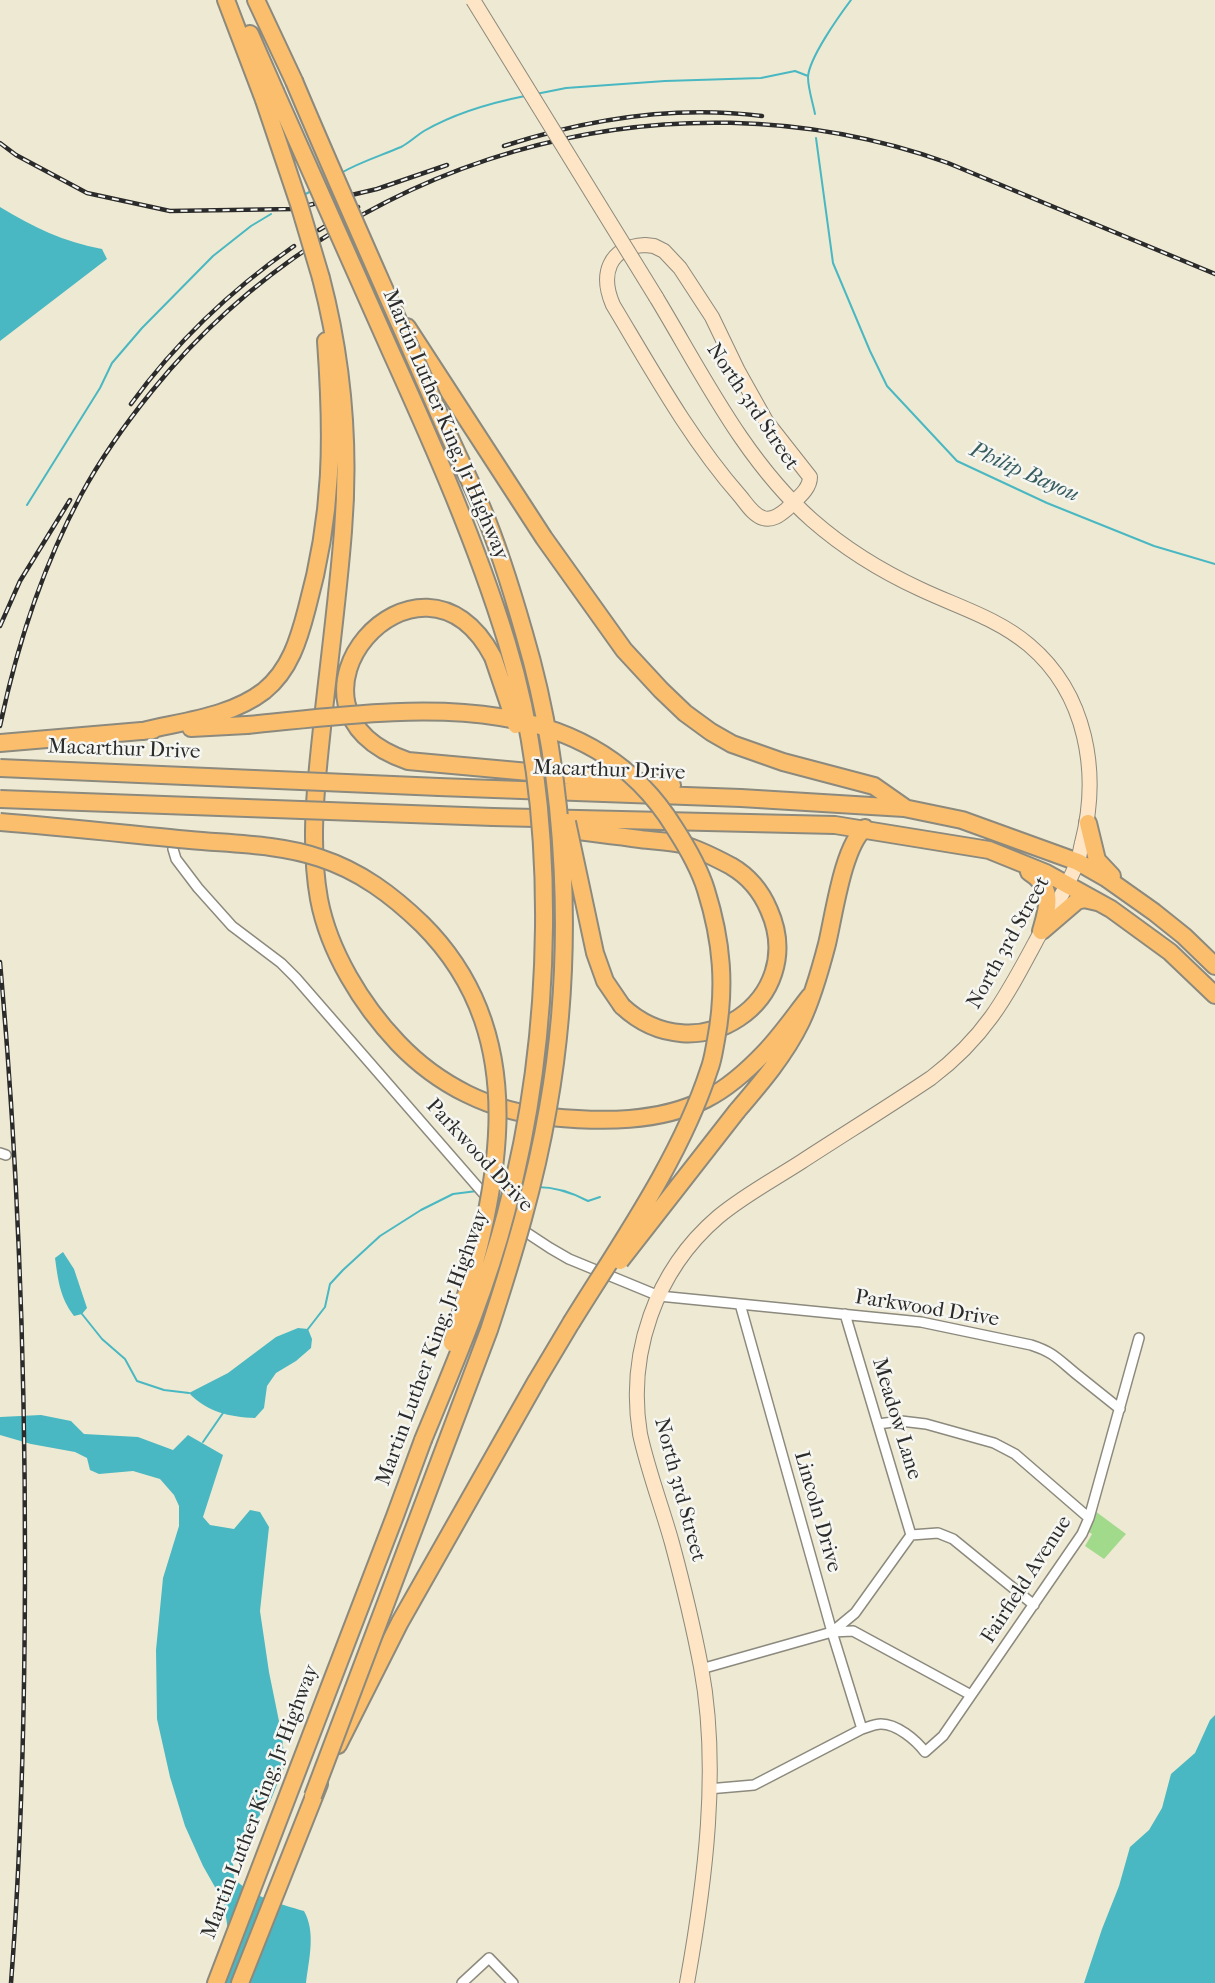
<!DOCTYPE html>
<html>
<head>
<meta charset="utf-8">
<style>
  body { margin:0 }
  canvas { display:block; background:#eee9d2 }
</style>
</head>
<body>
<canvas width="1215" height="1983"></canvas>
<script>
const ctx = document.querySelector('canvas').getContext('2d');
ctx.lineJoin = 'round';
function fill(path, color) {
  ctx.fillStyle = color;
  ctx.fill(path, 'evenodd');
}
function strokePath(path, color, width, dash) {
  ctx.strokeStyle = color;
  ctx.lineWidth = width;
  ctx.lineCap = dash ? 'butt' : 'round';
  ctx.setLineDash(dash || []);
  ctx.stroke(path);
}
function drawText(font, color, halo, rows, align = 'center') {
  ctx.font = font + ' "IM FELL French Canon",serif';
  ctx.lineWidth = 5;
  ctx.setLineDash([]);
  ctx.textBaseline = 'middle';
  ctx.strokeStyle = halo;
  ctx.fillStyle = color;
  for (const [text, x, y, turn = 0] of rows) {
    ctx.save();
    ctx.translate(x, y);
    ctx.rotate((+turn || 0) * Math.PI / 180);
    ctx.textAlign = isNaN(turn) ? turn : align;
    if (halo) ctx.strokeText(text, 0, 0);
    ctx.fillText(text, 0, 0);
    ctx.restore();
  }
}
const green = new Path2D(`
  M1095,1511L1126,1534L1104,1559L1085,1546L1092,1534L1087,1531Z`);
const water = new Path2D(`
  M0,207C33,227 64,242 102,249L107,259L0,341Z
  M63,1252L74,1269L87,1308L82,1314L74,1316C60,1298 58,1280 55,1258Z
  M298,1328L308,1329L312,1339L311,1348L296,1361L276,1373L267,1386L264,1408L255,1418C229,1417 207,1412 189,1393L228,1373L276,1337Z
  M41,1415L71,1421L84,1434L138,1437L173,1450L188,1435L223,1455L203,1517L210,1525L234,1529L250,1510L260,1512L269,1527L260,1611L269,1672L282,1736L285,1765L270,1802L247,1832L233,1863L234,1879C254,1897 279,1904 304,1911C316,1932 309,1959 306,1983H225L228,1931L224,1903L203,1866L185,1826L170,1777L157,1719L156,1650L163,1578L179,1526V1506L174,1495L160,1479L133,1471L99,1474L90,1470L87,1458L75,1452L31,1444L0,1435V1417Z
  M1215,1715V1983H1084L1102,1929L1119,1886L1130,1847L1149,1830L1162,1808L1171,1774L1195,1753L1210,1720Z`);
const stream = new Path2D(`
  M536,94L566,88L665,81L761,78L795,71L808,76
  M815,114C813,103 808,89 808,77C809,58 839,16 851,0
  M816,138L833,263L870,351L887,386L957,461L1047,503L1154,546L1215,564
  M341,173C360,162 380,156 401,147C409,143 416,136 424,131C455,113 490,103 525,96
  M302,196L313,190
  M27,505L100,388L112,363L142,328L213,256L251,226L271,214
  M537,1187C556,1187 571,1192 588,1201L600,1197
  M82,1314L102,1339L125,1359L137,1381L164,1390L189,1393
  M308,1329L325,1307L330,1284L343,1270L380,1236L421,1210L453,1194L477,1191
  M203,1442L223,1413`);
const street = new Path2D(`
  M173,849L176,859L198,888L232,926L281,963L296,978L483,1193L515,1225L550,1248L569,1259L659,1296L921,1322L1031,1345C1053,1352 1058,1359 1075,1373C1090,1385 1105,1397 1120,1409
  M0,1153L6,1155
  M740,1304L832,1632L862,1729
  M845,1314L911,1535
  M878,1424L901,1421L926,1424L994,1443L1015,1454L1089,1518
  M911,1535L938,1533L953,1539L1034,1605
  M832,1632L853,1631L971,1695
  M701,1669L832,1632L855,1613L911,1535
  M708,1789L754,1785L862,1729C868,1727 875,1724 881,1724C897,1724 916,1740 925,1752L943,1736L1082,1534L1089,1518L1139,1338
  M462,1983L489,1958L513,1983`);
const secondary = new Path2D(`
  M645,245L654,246L664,251L680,268L712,317L738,371L766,421L810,477C810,490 796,499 787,509C780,515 772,521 763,518C753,515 746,503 740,496C690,439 652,370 613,305C600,275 608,247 645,245Z
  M656,297C702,373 744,460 812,520C844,548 881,571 920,589C958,607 997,618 1029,645C1087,694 1100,773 1082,843C1080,850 1080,857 1077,863C1066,890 1050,915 1036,941C1005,999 985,1037 931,1078C888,1107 844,1134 801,1162C773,1180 743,1196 718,1217C655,1271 627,1354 640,1434C648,1471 662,1507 672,1543C683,1584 693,1625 701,1667C720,1768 705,1883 687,1983`);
const highway = new Path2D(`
  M226,0L264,100
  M256,0L294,81
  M250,34L275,91
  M321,278C343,362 350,444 343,531C338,596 329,662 322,728C316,784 309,843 319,899C329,952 362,1005 398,1043C438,1085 491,1112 550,1117C601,1122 659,1123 706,1099C728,1088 749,1069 766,1051C782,1034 795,1015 810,996
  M407,327L544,538L624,650L661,690L685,713L711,732L732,744L783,762L874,786L904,807
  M493,657C420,519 255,709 408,761L672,785
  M191,728L247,725
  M143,731C184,721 230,717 264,691C290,670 299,639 307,608C333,514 333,438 326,341
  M0,743L153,730
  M439,787L741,798L904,808L962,820L1078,862L1106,878L1154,912L1184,936L1215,966
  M493,817L835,825L989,850L1046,873L1111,909L1170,952L1215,995
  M1088,823L1097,860L1112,876
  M555,828C583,832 612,835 640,839C654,841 668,841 681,844C698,849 716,858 731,866C750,877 761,891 769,910C809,1000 697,1076 622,1006
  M1029,872C1055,888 1048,907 1041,931
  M1042,931L1077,901L1084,899L1097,902
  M737,1111C761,1083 785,1055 801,1022C811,1001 821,967 827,944C834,915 843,846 865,828
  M338,1745L400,1622L537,1380L571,1323
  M216,1983L395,1516L423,1440
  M240,1983L319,1784`);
const rail = new Path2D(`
  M0,143L16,155L87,193L170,211L292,209L377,189L447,165
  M504,146C587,119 675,105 762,116
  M319,230L358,207
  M131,404C176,342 231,290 294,246
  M0,626L20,581L70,500
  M0,726C17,645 42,568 81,495C101,458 126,423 152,391C341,158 664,61 948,163L1215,274
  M0,962C18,1160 25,1358 25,1557C25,1699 22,1841 11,1983`);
const secondaryBridge = new Path2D(`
  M473,0L656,297`);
const highwayBridge = new Path2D(`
  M294,81C339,188 387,294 433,400C449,437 466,472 482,508C499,548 512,591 524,633C568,781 575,956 548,1108C535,1184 513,1257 489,1330L313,1796
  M275,91C313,178 352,265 391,352C434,447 476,542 507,643C560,817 553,1037 506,1213C486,1291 454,1365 423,1440
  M264,100L299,204L321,278
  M493,657L516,725
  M247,725C395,711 581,677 674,827C687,847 699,867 706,890C722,941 726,987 716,1040C714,1050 713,1060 709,1070C680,1159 620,1244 571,1323
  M0,768L439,787
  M0,799L493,817
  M0,822C63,827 127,834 190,840C233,844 279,844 320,858C360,871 392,895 422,924C541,1042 494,1203 452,1343
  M567,822L595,953L605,981L622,1006
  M620,1261L737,1111`);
const streetNames = [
  ["North 3rd Street",752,407,56],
  ["Martin Luther King, Jr Highway",445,425,67],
  ["Macarthur Drive",124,750,2],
  ["Macarthur Drive",609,771,2],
  ["North 3rd Street",1009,943,-61],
  ["Parkwood Drive",479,1156,47],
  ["Parkwood Drive",927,1309,9],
  ["Martin Luther King, Jr Highway",433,1348,-70],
  ["Meadow Lane",896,1419,73],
  ["North 3rd Street",679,1490,75],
  ["Lincoln Drive",817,1512,74],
  ["Fairfield Avenue",1027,1580,-57],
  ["Martin Luther King, Jr Highway",261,1802,-69]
];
const waterNames = [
  ["Philip Bayou",1024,473,24]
];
fill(green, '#a2da8c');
fill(water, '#4ab8c2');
strokePath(stream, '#4ab8c2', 2);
strokePath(street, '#8c8a7e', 12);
strokePath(secondary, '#8c8a7e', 16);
strokePath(highway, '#8c8a7e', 20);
strokePath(street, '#fff', 9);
strokePath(secondary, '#fde5c5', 14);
strokePath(highway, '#fabe6d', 16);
strokePath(rail, '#2b2b2b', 4.5);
strokePath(rail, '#f6f6f2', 2, [7]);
strokePath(secondaryBridge, '#8c8a7e', 16, []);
strokePath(highwayBridge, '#8c8a7e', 20, []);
strokePath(secondaryBridge, '#fde5c5', 14);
strokePath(highwayBridge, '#fabe6d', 16);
drawText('21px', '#2b2b2b', '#f6f6f2', streetNames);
drawText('italic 22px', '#365c60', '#f6f6f2', waterNames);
</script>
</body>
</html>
